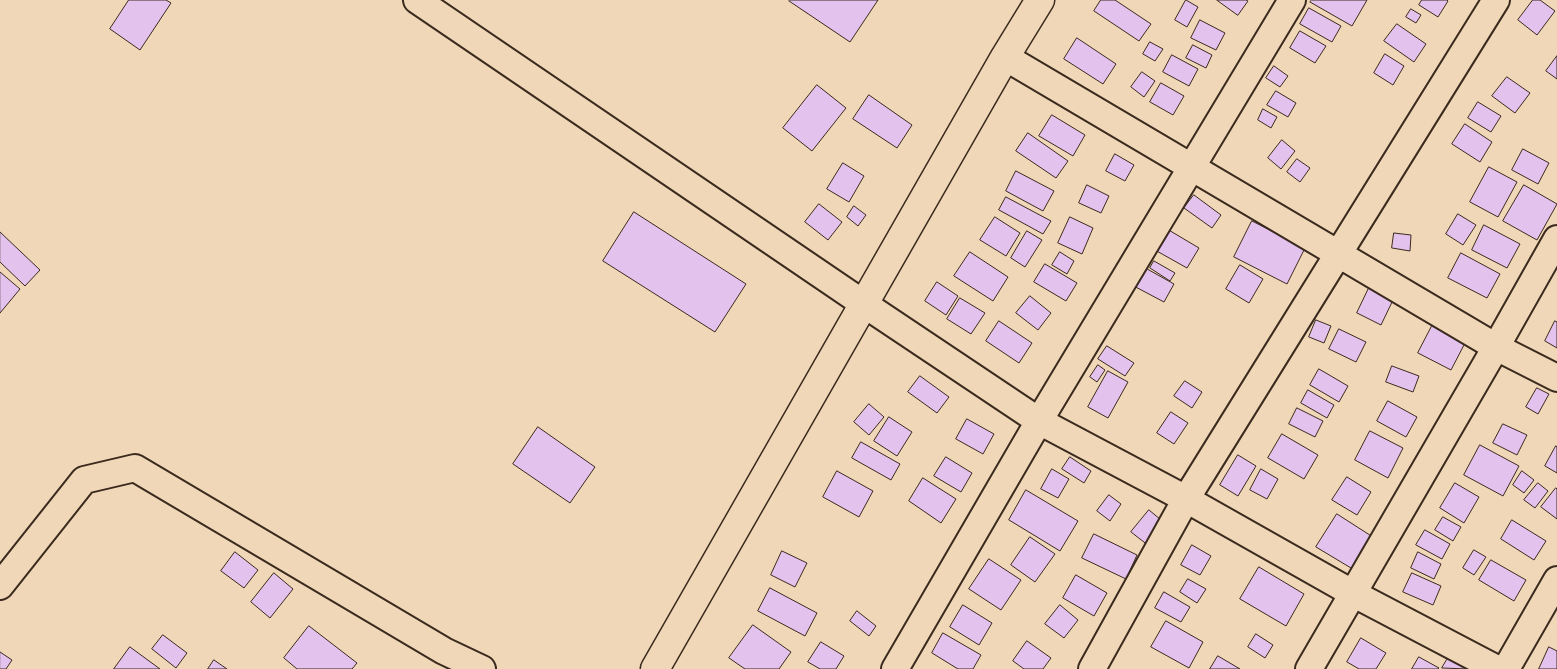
<!DOCTYPE html>
<html>
<head>
<meta charset="utf-8">
<style>
  body { margin:0 }
  canvas { display:block; background:#f0d7b8 }
</style>
</head>
<body>
<canvas width="1557" height="669"></canvas>
<script>
const ctx = document.querySelector('canvas').getContext('2d');
ctx.lineJoin = 'round';
function fill(path, color) {
  ctx.fillStyle = color;
  ctx.fill(path, 'evenodd');
}
function strokePath(path, color, width, dash) {
  ctx.strokeStyle = color;
  ctx.lineWidth = width;
  ctx.lineCap = dash ? 'butt' : 'round';
  ctx.setLineDash(dash || []);
  ctx.stroke(path);
}
const building = new Path2D(`
  M129,0H166L171,3L140,50L110,29Z
  M790,0H878L850,42L789,1Z
  M1101,0H1115L1151,24L1139,41L1094,11Z
  M1186,0L1198,7L1187,27L1175,20Z
  M1217,0H1246L1248,1L1238,15Z
  M1312,0H1367L1352,26L1310,2Z
  M1422,0H1447L1448,1L1438,17L1419,5Z
  M1533,0H1540L1555,11L1537,35L1518,20Z
  M1309,8L1341,26L1332,42L1300,24Z
  M1411,9L1421,15L1416,23L1406,17Z
  M1200,20L1225,33L1216,50L1191,38Z
  M1397,24L1426,44L1414,62L1384,41Z
  M1300,31L1326,46L1315,63L1290,48Z
  M1077,38L1116,64L1103,84L1064,59Z
  M1150,42L1163,49L1155,61L1143,54Z
  M1193,45L1212,55L1206,68L1186,58Z
  M1385,54L1404,66L1393,85L1374,73Z
  M1172,55L1198,69L1189,86L1163,72Z
  M1557,56V79L1546,71Z
  M1274,66L1288,76L1280,87L1266,78Z
  M1142,72L1155,81L1144,97L1131,87Z
  M1507,77L1530,93L1515,113L1492,96Z
  M1161,83L1184,96L1173,115L1150,102Z
  M817,85L846,108L812,151L783,128Z
  M1276,91L1296,103L1288,117L1267,105Z
  M869,95L912,125L897,148L853,119Z
  M1478,102L1501,116L1491,132L1468,118Z
  M1263,109L1277,117L1271,128L1258,120Z
  M1052,115L1085,135L1073,156L1039,136Z
  M1465,124L1492,142L1480,162L1452,144Z
  M1028,133L1068,161L1056,178L1016,151Z
  M1282,140L1295,151L1281,169L1268,158Z
  M1523,149L1549,163L1538,184L1512,170Z
  M1115,154L1134,165L1125,181L1106,171Z
  M1297,159L1310,168L1300,182L1287,172Z
  M843,163L864,176L849,202L827,189Z
  M1489,167L1517,182L1498,217L1470,202Z
  M1016,171L1054,191L1043,211L1006,191Z
  M1087,185L1109,196L1101,213L1079,203Z
  M1524,185L1557,204L1537,240L1503,221Z
  M1194,195L1221,215L1212,228L1184,208Z
  M1006,197L1051,221L1043,234L999,210Z
  M819,204L842,222L828,240L805,222Z
  M854,206L866,215L858,226L847,217Z
  M634,212L746,284L715,332L603,261Z
  M1458,214L1476,225L1463,245L1446,234Z
  M995,217L1020,233L1006,256L980,240Z
  M1070,217L1093,228L1082,254L1058,243Z
  M1252,221L1305,248L1287,284L1234,257Z
  M1484,225L1520,244L1507,268L1472,250Z
  M1167,229L1199,248L1187,268L1155,250Z
  M1027,231L1042,240L1025,267L1011,258Z
  M0,232L40,270L25,286L0,262Z
  M1394,233L1411,235L1410,251L1392,248Z
  M970,252L1008,277L993,301L954,276Z
  M1060,252L1074,261L1067,274L1052,265Z
  M1461,253L1500,274L1487,298L1448,278Z
  M1154,261L1175,273L1170,281L1150,268Z
  M1045,264L1077,283L1066,301L1034,282Z
  M1140,265L1174,284L1164,302L1130,284Z
  M1240,265L1263,279L1249,303L1226,289Z
  M0,272L20,289L0,313Z
  M937,282L958,296L946,315L925,301Z
  M1369,288L1393,300L1381,325L1357,313Z
  M1030,296L1051,313L1038,330L1016,313Z
  M960,298L985,313L971,334L947,319Z
  M1316,320L1331,326L1324,343L1309,337Z
  M999,321L1032,343L1019,363L986,341Z
  M1555,321L1557,322V348L1545,341Z
  M1432,326L1465,343L1451,370L1418,353Z
  M1339,329L1366,342L1356,362L1329,349Z
  M1107,346L1134,363L1125,376L1098,359Z
  M1098,365L1105,370L1097,382L1090,377Z
  M1392,366L1419,376L1413,392L1386,382Z
  M1319,369L1348,386L1339,402L1310,385Z
  M1108,371L1128,382L1108,418L1088,407Z
  M920,376L949,397L937,413L908,392Z
  M1185,381L1202,392L1192,408L1174,396Z
  M1537,388L1549,394L1538,414L1526,407Z
  M1308,390L1334,405L1327,418L1301,403Z
  M1388,401L1417,417L1406,437L1377,421Z
  M869,404L884,417L869,435L854,422Z
  M1297,408L1323,421L1315,437L1289,424Z
  M1171,412L1188,423L1174,444L1157,433Z
  M889,417L912,432L897,456L874,441Z
  M967,419L994,434L983,454L956,439Z
  M1503,424L1527,435L1517,455L1493,443Z
  M538,427L595,467L570,503L513,464Z
  M1370,431L1403,448L1388,478L1355,460Z
  M1282,434L1318,455L1304,479L1268,458Z
  M861,442L900,464L891,480L852,458Z
  M1480,445L1519,466L1503,496L1464,475Z
  M1556,446L1557,447V473L1545,466Z
  M1238,455L1256,466L1238,496L1220,485Z
  M946,457L972,473L961,492L934,476Z
  M1070,457L1091,471L1084,483L1062,469Z
  M1052,469L1069,479L1058,498L1041,489Z
  M1261,469L1278,479L1267,499L1250,490Z
  M837,471L873,491L859,517L823,497Z
  M1522,471L1534,480L1524,493L1513,485Z
  M1347,477L1371,492L1357,515L1332,500Z
  M923,478L956,499L941,523L909,501Z
  M1455,483L1479,497L1464,523L1440,508Z
  M1538,483L1548,491L1535,508L1524,500Z
  M1556,488L1557,489V519L1541,507Z
  M1026,490L1078,521L1060,551L1009,520Z
  M1109,495L1121,504L1110,521L1097,511Z
  M1149,510L1166,524L1149,546L1131,532Z
  M1337,514L1376,539L1356,571L1316,547Z
  M1443,517L1461,527L1453,541L1435,530Z
  M1512,520L1546,541L1534,560L1501,539Z
  M1425,530L1450,544L1442,559L1416,545Z
  M1094,534L1137,555L1126,579L1082,558Z
  M1030,537L1055,554L1035,582L1011,565Z
  M1192,545L1211,556L1200,575L1181,565Z
  M1474,550L1486,557L1474,575L1463,568Z
  M782,551L807,563L795,587L771,575Z
  M235,552L258,570L244,588L221,571Z
  M1418,552L1441,564L1434,579L1411,568Z
  M989,559L1021,580L1001,610L969,589Z
  M1491,560L1526,580L1514,601L1479,580Z
  M1259,567L1304,594L1286,626L1240,599Z
  M274,573L293,589L270,618L251,602Z
  M1412,573L1441,586L1433,605L1403,592Z
  M1076,575L1107,593L1094,616L1063,598Z
  M1188,579L1206,589L1197,603L1180,592Z
  M770,588L817,613L805,636L758,611Z
  M1164,592L1190,607L1181,622L1155,608Z
  M963,605L992,623L979,645L950,627Z
  M1060,605L1078,620L1064,638L1045,624Z
  M857,611L876,626L869,636L850,621Z
  M1166,621L1203,642L1189,668L1151,647Z
  M753,625L791,652L779,669H745L729,658Z
  M309,626L357,663L352,669H297L284,658Z
  M943,633L981,655L973,669H958L932,653Z
  M1256,634L1273,645L1265,658L1248,647Z
  M163,635L187,653L176,668L152,649Z
  M1361,638L1386,653L1376,669H1359L1347,662Z
  M1027,641L1051,658L1043,669H1024L1013,661Z
  M821,642L844,656L836,669H820L808,662Z
  M130,647L160,669H114Z
  M1549,647L1557,651V669H1539Z
  M0,652L12,660L6,669H0Z
  M1218,656L1240,669H1210Z
  M1419,657L1439,668L1438,669H1412Z
  M1448,658L1468,669L1442,668Z
  M214,660L227,669H208Z`);
const street = new Path2D(`
  M417,0L864,304L1039,421L1186,499L1354,594L1497,669
  M1005,57L1496,347L1557,378
  M0,586L84,480L135,468L444,651L482,669
  M895,669L1039,421L1292,0
  M1092,669L1186,499L1496,0
  M1309,669L1496,347L1557,239
  M1506,669L1557,580`);
const secondary = new Path2D(`
  M655,669L1005,57L1040,0`);
fill(building, '#e3c2ee');
strokePath(building, '#3b2a1e', 1);
strokePath(street, '#3b2a1e', 30);
strokePath(secondary, '#3b2a1e', 31);
strokePath(street, '#f0d7b8', 26);
strokePath(secondary, '#f0d7b8', 28);
</script>
</body>
</html>
